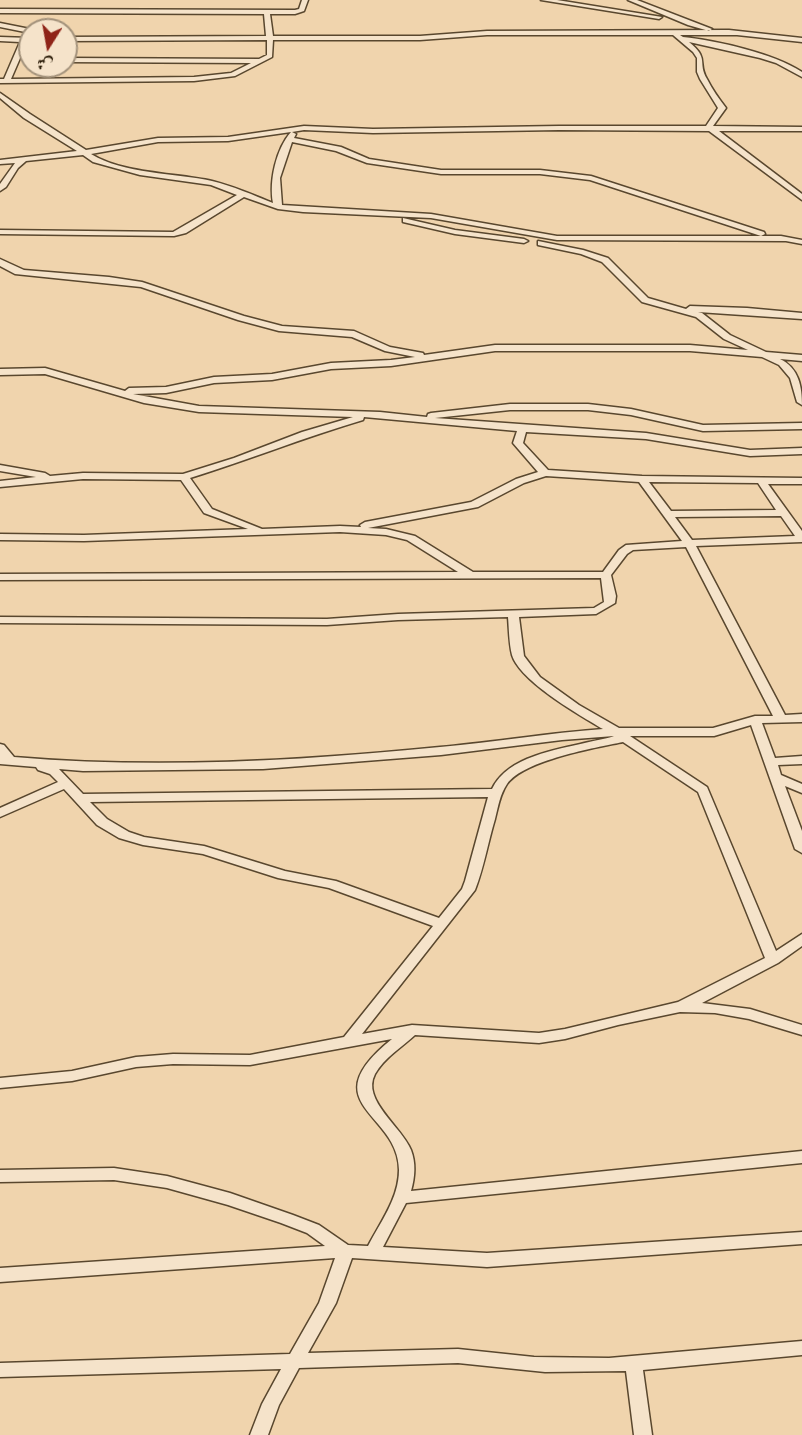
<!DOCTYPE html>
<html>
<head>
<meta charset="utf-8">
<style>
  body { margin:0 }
  #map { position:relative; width:802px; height:1435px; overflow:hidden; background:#f0d4ad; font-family:"EB Garamond",Amiri,serif }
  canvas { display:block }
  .north { position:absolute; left:18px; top:18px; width:60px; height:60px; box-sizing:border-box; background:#f5e3ca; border:2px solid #a3927b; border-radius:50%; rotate:191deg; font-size:16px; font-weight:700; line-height:24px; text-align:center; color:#271804 }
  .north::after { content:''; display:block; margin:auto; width:21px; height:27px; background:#8f2418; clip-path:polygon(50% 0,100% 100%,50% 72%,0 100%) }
</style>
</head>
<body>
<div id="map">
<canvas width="802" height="1435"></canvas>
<div class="north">ش</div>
</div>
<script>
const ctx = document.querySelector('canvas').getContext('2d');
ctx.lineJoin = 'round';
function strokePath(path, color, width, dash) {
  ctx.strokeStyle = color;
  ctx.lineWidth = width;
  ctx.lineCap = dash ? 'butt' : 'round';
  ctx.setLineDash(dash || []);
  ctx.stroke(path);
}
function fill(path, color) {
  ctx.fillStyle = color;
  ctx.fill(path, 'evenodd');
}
const street = new Path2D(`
  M302,0H308L304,11L295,14H270L273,36H420L487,31L729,30L802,38V42L737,35H680L683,37C718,41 773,53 802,72V77L776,63L760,58L689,42C710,59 697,62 707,79C712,89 719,99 726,108L713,126L802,127V131H719L802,194V200L709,131L559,130L373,133L304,130L292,132L296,134L294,138L341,147L369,159L441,170H540L591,176L764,232L765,234L761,236H781L802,240V244L786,241L557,240L431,218L303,212L278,209L244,197L186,233L174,236L0,234V230L173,232L237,195L211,185L140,175L93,162L83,155L26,161L18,168L6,187L0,191V184L15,163L0,164V160L77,151L24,118L0,98V93L30,114L86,150L158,138L228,137L304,126L373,129L559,126H706L718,108L700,79L697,72V58L693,52L673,35H487L420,40H273L272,57L235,76L194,81L0,83V79H4L20,42L0,41V37L30,38V42H27L11,79L194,77L231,73L251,63L66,62V58L259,59L267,55V40L66,41V37L266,36L264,14L0,13V9L295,10L299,9ZM291,132C276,149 269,181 273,203C253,195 233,186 212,181C176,173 123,174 91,154L158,142L228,141ZM292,142L336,151L367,163L441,174H540L590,180L761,236H557L431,214L282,205L280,178Z
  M541,0H557L662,17L659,19Z
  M628,0H637L712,29L709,31L688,25Z
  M0,23L30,29L33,30H30V33L0,27Z
  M403,218L455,230L524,239L528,241L524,243L455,234L403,222Z
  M538,241L583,250L608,258L648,298L686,309L690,306L747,308L802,313V319L698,312L702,313L730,335L766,352L802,355V361L780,359C799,368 802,387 802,405L797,402L790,378L779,365L762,357L690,351H495L391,366L331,369L272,380L214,383L166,393L133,394L199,406L380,412L427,417L428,414L431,413L510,404H588L631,409L703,425L802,423V429L703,431L631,415L588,410H510L435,418L646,433L750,450L802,448V454L750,456L646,439L526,432L523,443L548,470L642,476L802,478V484H768L802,531V542L696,546L785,715L802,714V722L762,723L775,758L802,756V764L778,765L781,775L802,784V793L785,786L802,831V853L795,849L751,725L714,736H630L707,787L776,951L802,934V946L778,963L702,1003L750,1009L802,1025V1035L749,1019L715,1013L680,1012L618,1025L565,1039L539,1043L415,1035C402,1047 384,1058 375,1074C361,1100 402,1127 411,1150C416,1163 415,1177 411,1191L802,1151V1163L406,1203L383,1247L487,1253L802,1232V1244L487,1267L352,1258L336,1303L308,1353L458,1349L534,1357L609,1358L802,1341V1355L643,1370L652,1435H634L626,1371L545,1372L458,1363L299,1368L279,1405L268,1435H250L262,1404L281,1369L0,1377V1363L290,1354L319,1303L335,1258L0,1282V1268L325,1246L307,1233L281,1223L228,1205L167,1188L114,1180L0,1182V1170L114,1168L167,1176L230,1193L293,1215L319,1225L348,1245L368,1246C380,1223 399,1198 399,1170C399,1112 310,1105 392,1039L250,1065L173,1064L136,1067L72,1081L0,1088V1078L72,1071L136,1057L173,1054L250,1055L344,1037L433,926L329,888L278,878L203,854L143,845L119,838L97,825L64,789L0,817V808L58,782L50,774L38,770L36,767L0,764V744L4,745L14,757C155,769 299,761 440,747C495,742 548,733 603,729C579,715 520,681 512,655C509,643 509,629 508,617L398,620L327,625L0,623V617L327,619L398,614L594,608L604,602L601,578L0,580V574L458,572L407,540L386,535L340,532L84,541L0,540V534L84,535L248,529L204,513L181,480L83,479L0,487V481L36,477L0,471V465L45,473L50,476L83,473L183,474L234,458L302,432L353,417L199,412L144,403L45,374L0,375V369L45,368L125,391L129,388L166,387L214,377L272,374L331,363L391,360L415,357L385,351L352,337L279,331L238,320L141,287L15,274L0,266V259L24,270L109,277L142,282L244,316L282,326L354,331L390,347L423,353L424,355L495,345H690L748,350L724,339L696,317L642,302L602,262L581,254L538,245ZM364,417L517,431L513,443L538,472L516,479L471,502L365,522L360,525L361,527L340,526L262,529L212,509L190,478C248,460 305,437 363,420ZM546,476L639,482L682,541L626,545L619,550L603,572H473L415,536L386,529L368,528L478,507L524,483ZM649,482L758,483L776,510L671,511ZM781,516L795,536L692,540L675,517ZM686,547L773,716H755L713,728H619L579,705L540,677L524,656L519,617L596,614L615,603L616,596L611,575L627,554L633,550ZM614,736C610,738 597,740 589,742C556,750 508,756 492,789L83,794L59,769L83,771L263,769L441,755L562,740ZM623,742L698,792L765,958L678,1002L565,1029L539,1033L412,1025L362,1034L475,890C484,867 488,842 495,819C498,807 500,794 507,784C524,760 595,748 623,742ZM488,797L465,881L462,889L439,918L336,881L285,871L204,846L144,837L129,832L107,819L90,802Z`);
strokePath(street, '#59472e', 3);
fill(street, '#f5e3ca');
</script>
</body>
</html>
